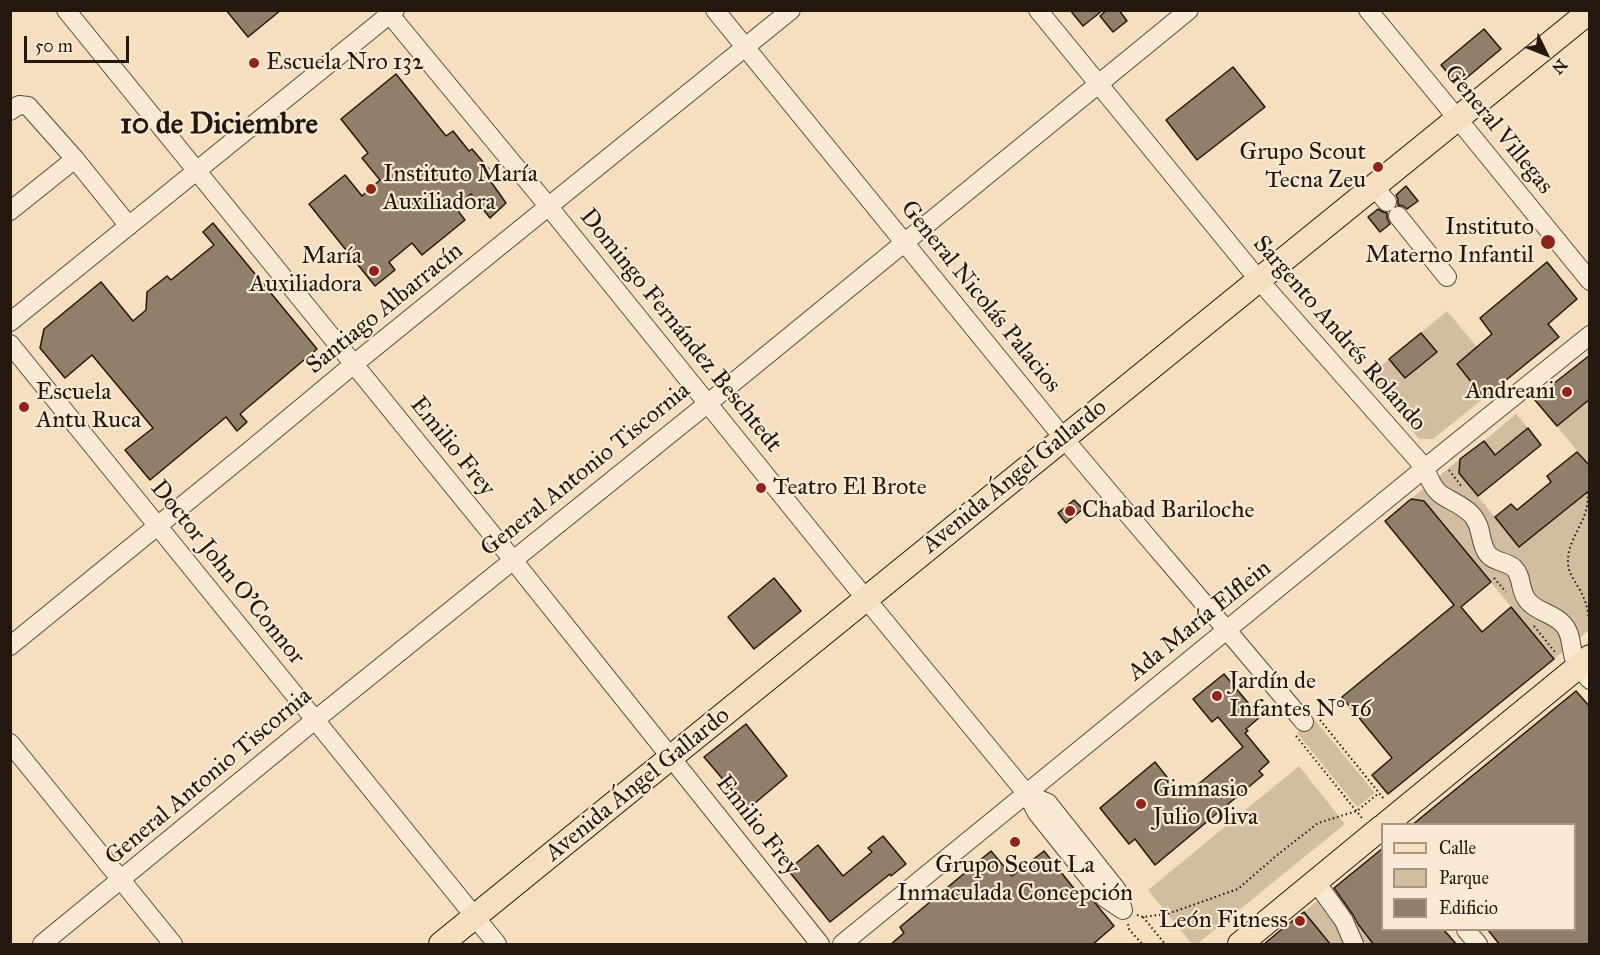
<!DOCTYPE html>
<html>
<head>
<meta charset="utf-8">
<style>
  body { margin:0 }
  #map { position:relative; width:1600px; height:955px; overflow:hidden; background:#f5dfbe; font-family:"IM FELL Great Primer",serif }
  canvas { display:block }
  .frame { position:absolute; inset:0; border:12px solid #23170e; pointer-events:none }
  .legend { position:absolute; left:1381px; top:823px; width:195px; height:108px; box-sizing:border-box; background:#f8ead5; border:2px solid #a39685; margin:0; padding:8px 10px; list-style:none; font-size:18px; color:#23170e }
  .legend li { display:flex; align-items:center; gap:12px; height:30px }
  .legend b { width:30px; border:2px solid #a39685 }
  .north { position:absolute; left:1516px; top:24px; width:60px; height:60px; -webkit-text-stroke:4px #f8ead5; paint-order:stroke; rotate:133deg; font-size:16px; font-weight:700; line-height:24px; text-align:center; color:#23170e }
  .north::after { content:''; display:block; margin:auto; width:21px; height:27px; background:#23170e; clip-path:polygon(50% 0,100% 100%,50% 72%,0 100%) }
  .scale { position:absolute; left:24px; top:36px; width:105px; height:27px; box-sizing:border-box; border:3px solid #23170e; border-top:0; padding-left:8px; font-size:18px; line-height:21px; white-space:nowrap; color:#23170e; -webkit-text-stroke:4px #f8ead5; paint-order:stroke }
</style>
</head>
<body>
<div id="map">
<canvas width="1600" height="955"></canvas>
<div class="frame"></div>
<ul class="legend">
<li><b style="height:8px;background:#f5dfbe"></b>Calle</li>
<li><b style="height:16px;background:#d1bda0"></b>Parque</li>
<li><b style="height:16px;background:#907f6a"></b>Edificio</li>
</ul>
<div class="north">N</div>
<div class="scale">50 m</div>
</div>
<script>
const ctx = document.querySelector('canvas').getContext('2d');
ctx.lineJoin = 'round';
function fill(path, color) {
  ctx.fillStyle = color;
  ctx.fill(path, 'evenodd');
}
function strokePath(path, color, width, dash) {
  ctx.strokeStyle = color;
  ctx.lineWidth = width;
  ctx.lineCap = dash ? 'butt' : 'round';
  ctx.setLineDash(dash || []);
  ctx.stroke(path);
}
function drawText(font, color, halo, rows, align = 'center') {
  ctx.font = font + ' "IM FELL Great Primer",serif';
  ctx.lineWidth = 4.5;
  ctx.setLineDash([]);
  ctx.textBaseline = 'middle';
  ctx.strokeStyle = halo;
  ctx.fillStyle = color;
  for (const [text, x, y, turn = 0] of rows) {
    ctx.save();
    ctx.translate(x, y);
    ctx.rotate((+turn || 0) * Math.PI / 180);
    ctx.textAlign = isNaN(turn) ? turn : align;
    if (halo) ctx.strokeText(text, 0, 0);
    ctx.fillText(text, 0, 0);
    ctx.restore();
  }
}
const green = new Path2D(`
  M1447,311L1477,347L1457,364L1484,398L1433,439H1419L1368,377L1389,359L1405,378L1436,351L1421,333Z
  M1589,399V466L1557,426Z
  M1516,414L1528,428L1495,455L1484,441Z
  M1460,459L1459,473L1519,547L1589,490V630L1554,659L1424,501L1411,499Z
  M1314,719L1375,793L1357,807L1297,733Z
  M1299,766L1345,824L1197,944H1192L1148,890Z
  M1330,890L1374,944H1331L1304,912Z`);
const building = new Path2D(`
  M226,10H281L248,37Z
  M1070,10H1103L1083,26Z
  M1107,10H1119L1127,21L1113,32L1100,16Z
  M1484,29L1501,49L1458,85L1441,65Z
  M1233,67L1265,107L1197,160L1166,120Z
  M396,74L446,136L453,131L469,151L472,149L489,169L484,172L506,203L490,218L471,194L455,207L465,220L422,255L412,243L389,262L395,270L375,286L309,204L345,175L362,196L380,180L362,158L368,153L341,119Z
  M1406,186L1418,201L1407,209L1403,206L1398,205V199L1396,195Z
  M1378,209L1383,212L1387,213V218L1390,224L1380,232L1368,217Z
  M213,223L317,349L240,414L247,422L237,431L226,417L150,480L125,450L153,428L92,355L65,378L40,348L44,329L101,282L133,321L146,310L147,292L167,276L171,280L214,245L203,232Z
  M1547,262L1577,299L1548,324L1559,337L1484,398L1457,364L1492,334L1480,318Z
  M1421,333L1437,352L1405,378L1389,359Z
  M1590,355V399L1557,426L1534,399Z
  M1528,428L1541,445L1478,496L1459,473L1460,459L1484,441L1495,455Z
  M1577,452L1590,466V490L1519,547L1495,517L1511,504L1517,510L1551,482L1547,476Z
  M1411,499L1424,501L1491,582L1461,607L1482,632L1511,607L1554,659L1388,794L1372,775L1392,758L1342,697L1454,605L1385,521Z
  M1074,500L1083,509L1066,523L1058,513Z
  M774,578L801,611L754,649L728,617Z
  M1224,674L1260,717L1246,729L1248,731L1245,733L1269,762L1259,771L1263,775L1155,865L1135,839L1129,844L1100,808L1155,762L1183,797L1243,747L1218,717L1212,722L1193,699Z
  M1576,691L1590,707V945H1500L1488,930H1575V825H1412Z
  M746,724L787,776L748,809L704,757Z
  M883,836L906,864L891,876L890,874L830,922L788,870L818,845L843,876L872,852L868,848Z
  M1383,848V930H1444L1457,945H1374L1358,924L1353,915L1334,888Z
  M991,851L1012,876L1044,851L1080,896L1086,892L1114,926L1092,945H890L904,933L900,927Z
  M1304,912L1331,945H1263L1282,929Z`);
const path = new Path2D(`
  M1449,470L1462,487
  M1587,492C1592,518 1567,537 1568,562C1568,574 1576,582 1581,592C1586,602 1589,612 1589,623
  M1494,578L1506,592
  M1534,626L1555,652
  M1320,720L1384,799
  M1296,736L1362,818
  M1137,915L1143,917L1167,914L1238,889L1276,856L1318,823L1357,811L1379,793
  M1143,917L1165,944
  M1128,924L1129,929L1142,944
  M1178,944H1180`);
const minor = new Path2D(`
  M66,10L513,560L820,944
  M386,10L549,207L843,571L1027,794
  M715,10C831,151 945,294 1061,435C1141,531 1224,625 1304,722
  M1038,10L1258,279L1425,468C1428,476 1431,485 1438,492C1448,501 1461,503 1472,515C1483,527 1479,542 1487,553C1493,562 1506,561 1514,568C1523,577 1519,591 1528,601C1537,612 1552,613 1562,623C1572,633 1570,645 1574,658C1577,666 1584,673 1590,680
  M1368,10L1457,118L1590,281
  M10,111L19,105L28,106L75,159L129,226
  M1373,186L1387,202
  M10,211L75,159
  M1398,216L1447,277
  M10,322L395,10
  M10,344L497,944
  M10,646L247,453L354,364L791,10
  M10,743L173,944
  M1027,794L1048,803L1117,890L1123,910L1105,898L1037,813Z
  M1316,882L1344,921L1354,944
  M1466,930L1478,944
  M42,944L315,720L707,404L1189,10
  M842,944L1425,468L1590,335`);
const major = new Path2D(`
  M1386,824L1590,657
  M441,944L1590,11
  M1240,944L1382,827`);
const markers = [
  [254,63,6,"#8f2418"],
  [1378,167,6,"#8f2418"],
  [371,189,6,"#8f2418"],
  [1548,242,8,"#8f2418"],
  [374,271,6,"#8f2418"],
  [1567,392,6,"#8f2418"],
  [24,407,6,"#8f2418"],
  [761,488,6,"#8f2418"],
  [1070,511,6,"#8f2418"],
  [1217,696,6,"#8f2418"],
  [1141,804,6,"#8f2418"],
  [1015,842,6,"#8f2418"],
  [1300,921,6,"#8f2418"]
];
const poiNames = [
  ["Escuela Nro 132",266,63],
  ["Grupo Scout",1366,153,"right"],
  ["Tecna Zeu",1366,181,"right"],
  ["Instituto María",383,175],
  ["Auxiliadora",383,203],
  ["Instituto",1534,228,"right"],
  ["Materno Infantil",1534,256,"right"],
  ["María",362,257,"right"],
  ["Auxiliadora",362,285,"right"],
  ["Andreani",1555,392,"right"],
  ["Escuela",36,393],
  ["Antu Ruca",36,421],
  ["Teatro El Brote",773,488],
  ["Chabad Bariloche",1082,511],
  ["Jardín de",1229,682],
  ["Infantes N° 16",1229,710],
  ["Gimnasio",1153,790],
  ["Julio Oliva",1153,818],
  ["Grupo Scout La",1015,866,"center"],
  ["Inmaculada Concepción",1015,894,"center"],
  ["León Fitness",1288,921,"right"]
];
const streetNames = [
  ["General Villegas",1498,130,51],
  ["General Nicolás Palacios",980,297,51],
  ["Santiago Albarracín",385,309,-39],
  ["Domingo Fernández Beschtedt",680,331,51],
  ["Sargento Andrés Rolando",1339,334,49],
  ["Emilio Frey",452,447,51],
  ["General Antonio Tiscornia",586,470,-39],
  ["Avenida Ángel Gallardo",1015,477,-39],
  ["Doctor John O'Connor",227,573,51],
  ["Ada María Elflein",1200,621,-39],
  ["General Antonio Tiscornia",209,777,-40],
  ["Avenida Ángel Gallardo",638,785,-39],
  ["Emilio Frey",757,826,52]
];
const districtNames = [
  ["10 de Diciembre",219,126]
];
fill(green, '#d1bda0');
fill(building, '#907f6a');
strokePath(building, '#23170e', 1.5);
strokePath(minor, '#58493a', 20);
strokePath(major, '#23170e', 26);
strokePath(path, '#23170e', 2, [1.5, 3]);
strokePath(minor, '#f8ead5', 18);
strokePath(major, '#f5dfbe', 24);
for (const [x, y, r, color] of markers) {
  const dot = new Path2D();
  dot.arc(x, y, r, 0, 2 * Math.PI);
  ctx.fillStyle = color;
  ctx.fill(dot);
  strokePath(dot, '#f8ead5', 2);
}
drawText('24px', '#23170e', '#f8ead5', poiNames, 'left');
drawText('24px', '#23170e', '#f8ead5', streetNames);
drawText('bold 30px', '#23170e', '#f8ead5', districtNames);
</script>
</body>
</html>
